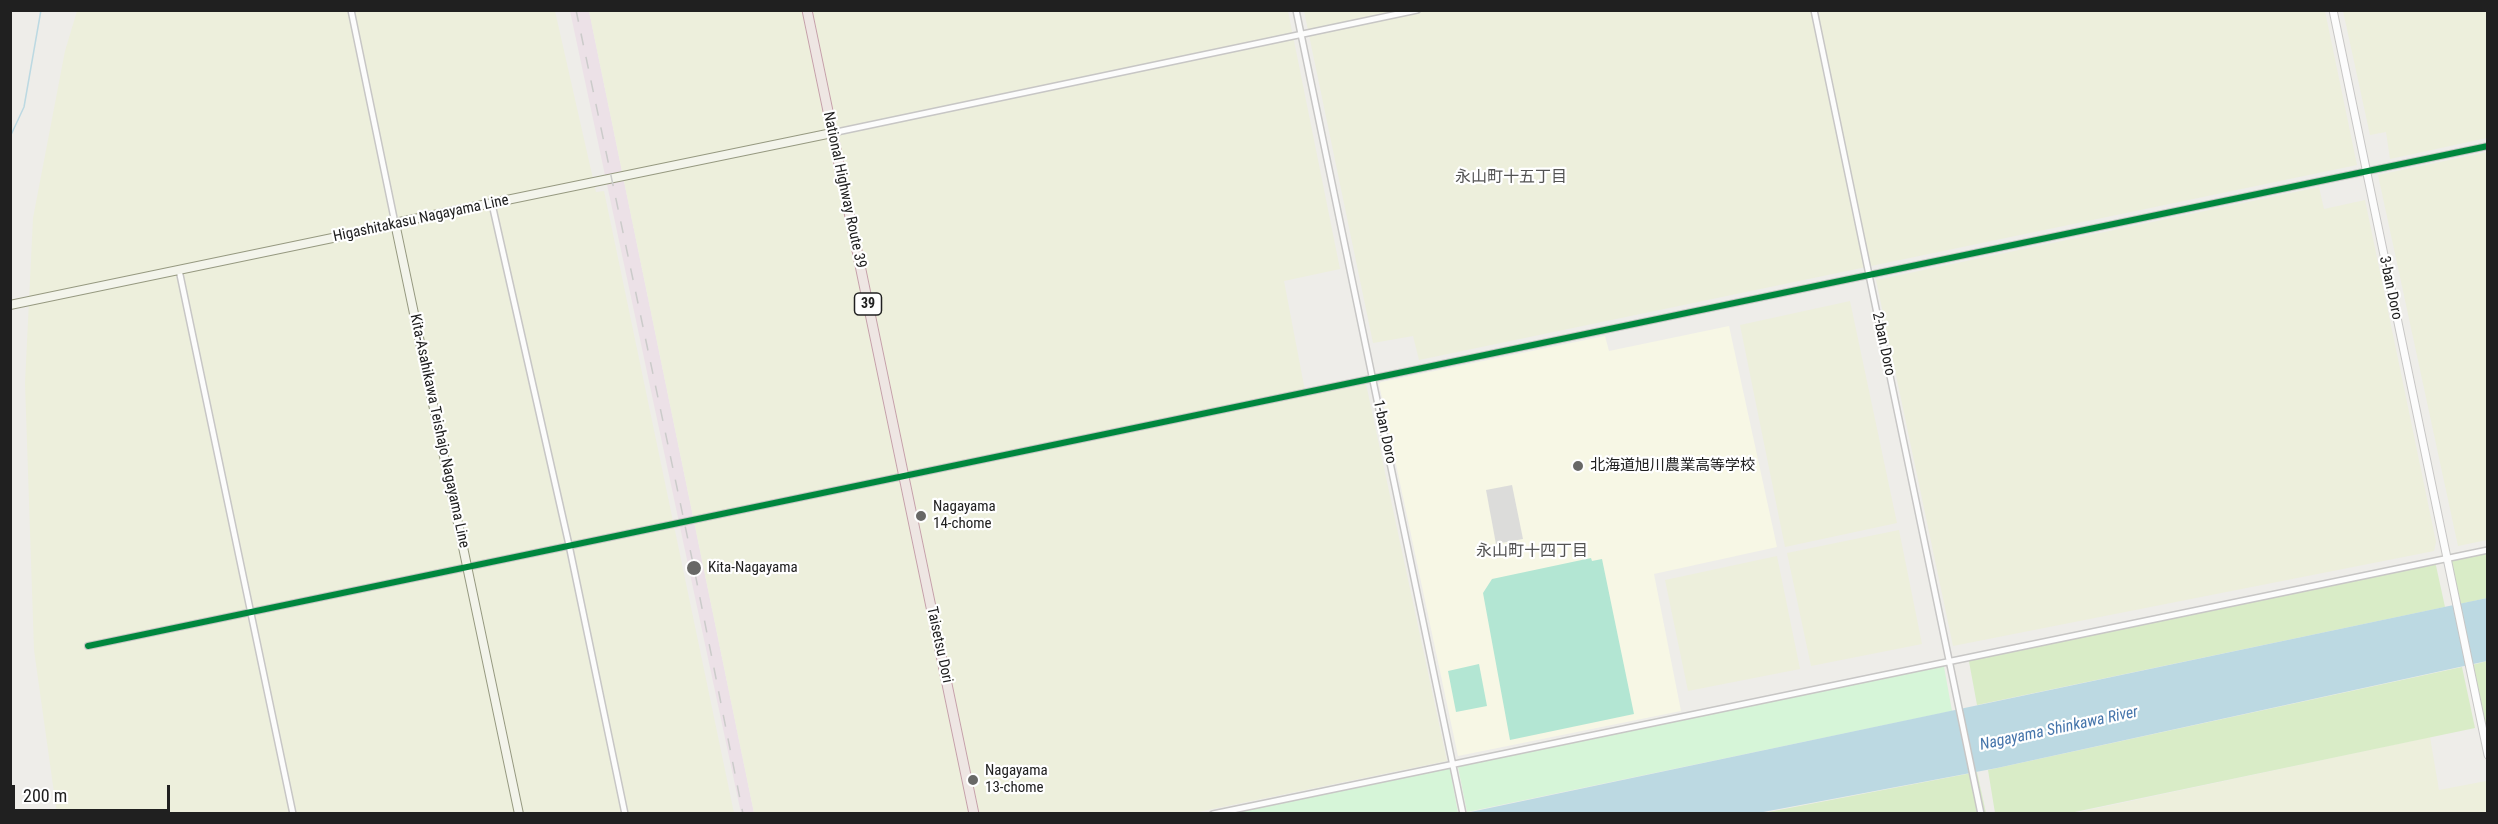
<!DOCTYPE html>
<html>
<head>
<meta charset="utf-8">
<style>
  body { margin:0 }
  #map { position:relative; width:2498px; height:824px; overflow:hidden; background:#eeede9; font-family:"Roboto Condensed",sans-serif }
  canvas { display:block }
  .frame { position:absolute; inset:0; border:12px solid #202020; pointer-events:none }
  .scale { position:absolute; left:12px; top:785px; width:158px; height:27px; box-sizing:border-box; border:3px solid #202020; border-top:0; padding-left:8px; font-size:18px; line-height:21px; white-space:nowrap; color:#202020; -webkit-text-stroke:4px #fff; paint-order:stroke }
</style>
</head>
<body>
<div id="map">
<canvas width="2498" height="824"></canvas>
<div class="frame"></div>
<div class="scale">200 m</div>
</div>
<script>
const ctx = document.querySelector('canvas').getContext('2d');
ctx.lineJoin = 'round';
function fill(path, color) {
  ctx.fillStyle = color;
  ctx.fill(path, 'evenodd');
}
function strokePath(path, color, width, dash) {
  ctx.strokeStyle = color;
  ctx.lineWidth = width;
  ctx.lineCap = dash ? 'butt' : 'round';
  ctx.setLineDash(dash || []);
  ctx.stroke(path);
}
function drawText(font, color, halo, rows, align = 'center') {
  ctx.font = font + ' "Roboto Condensed","Noto Sans JP",sans-serif';
  ctx.lineWidth = 4.5;
  ctx.setLineDash([]);
  ctx.textBaseline = 'middle';
  ctx.strokeStyle = halo;
  ctx.fillStyle = color;
  for (const [text, x, y, turn = 0] of rows) {
    ctx.save();
    ctx.translate(x, y);
    ctx.rotate((+turn || 0) * Math.PI / 180);
    ctx.textAlign = isNaN(turn) ? turn : align;
    if (halo) ctx.strokeText(text, 0, 0);
    ctx.fillText(text, 0, 0);
    ctx.restore();
  }
}
const industrial = new Path2D(`
  M570,11H589L754,813H741Z`);
const education = new Path2D(`
  M1729,326L1777,547L1654,574L1681,711L1458,756L1379,384L1381,382L1605,336L1609,351Z`);
const religious = new Path2D(`
  M1512,485L1523,539L1496,544L1486,490Z`);
const farmland = new Path2D(`
  M77,11H555L596,192L604,191L734,813L57,814L34,650L25,383L33,218L65,51Z
  M589,11H1288L1340,269L1284,281L1306,396L1366,384L1447,761L1193,813H754Z
  M1304,11H2325L2357,165L1419,360L1413,336L1373,343Z
  M2343,11H2487V138L2390,159L2386,132L2370,135Z
  M2487,152V540L2458,546L2378,175Z
  M2319,187L2324,209L2365,200L2436,542L2434,551L1953,646L1876,280Z
  M1850,301L1897,523L1785,547L1740,325Z
  M1899,530L1922,644L1811,666L1787,553Z
  M1777,556L1800,669L1688,691L1665,580Z
  M2430,737L2439,790L2486,781L2487,813L2070,814Z`);
const grass = new Path2D(`
  M2487,550V598L2460,604L2450,557Z
  M2435,561L2445,607L1977,705L1968,656Z
  M2487,661V725L2484,726L2472,665Z
  M2462,667L2475,728L2070,813H1995L1988,770Z
  M1977,772L1986,813L1758,814Z`);
const park = new Path2D(`
  M1943,661L1952,711L1467,812L1457,762Z
  M1449,764L1458,813L1214,814Z`);
const pitch = new Path2D(`
  M1591,558L1592,561L1602,559L1634,714L1510,740L1483,593L1492,579Z
  M1479,664L1487,706L1456,712L1448,671Z`);
const water = new Path2D(`
  M2487,598V661L1997,768L1758,813L1461,814Z`);
const stream = new Path2D(`
  M10,137L24,107L41,10`);
const minor = new Path2D(`
  M351,10L395,223
  M1296,10L1463,814
  M1814,10L1981,814
  M832,133L1417,10
  M492,204L569,545L625,814
  M179,270L293,814
  M88,646L2488,146
  M1213,814L2488,550`);
const tertiary = new Path2D(`
  M2333,10L2488,755`);
const secondary = new Path2D(`
  M10,305L395,225
  M519,814L395,223L832,133`);
const trunk = new Path2D(`
  M807,10L974,814`);
const rail = new Path2D(`
  M576,10L694,568L743,814`);
const cycleway = new Path2D(`
  M88,646L2488,146`);
const markers = [
  [1578,466,6,"#686866"],
  [921,516,6,"#686866"],
  [694,568,8,"#686866"],
  [973,780,6,"#686866"]
];
const shields = [
  [868,304,27]
];
const shieldNames = [
  ["39",868,304]
];
const streetNames = [
  ["National Highway Route 39",844,190,78],
  ["Higashitakasu Nagayama Line",421,219,-12],
  ["3-ban Doro",2390,288,78],
  ["2-ban Doro",1883,344,78],
  ["Kita-Asahikawa Teishajo Nagayama Line",439,431,78],
  ["1-ban Doro",1384,432,78],
  ["Taisetsu Dori",939,645,78]
];
const poiNames = [
  ["北海道旭川農業高等学校",1590,466],
  ["Nagayama",933,507],
  ["14-chome",933,524],
  ["Kita-Nagayama",708,568],
  ["Nagayama",985,771],
  ["13-chome",985,788]
];
const neighbourhoodNames = [
  ["永山町十五丁目",1511,178],
  ["永山町十四丁目",1532,552]
];
const waterNames = [
  ["Nagayama Shinkawa River",2059,729,-12]
];
fill(industrial, '#ece1e7');
fill(education, '#f7f7e5');
fill(religious, '#dcdcda');
fill(farmland, '#edefdc');
fill(grass, '#d9ecc7');
fill(park, '#d6f5d8');
fill(pitch, '#b3e6d3');
fill(water, '#bcd9e2');
strokePath(stream, '#bcd9e2', 1.5);
strokePath(minor, '#c7c6c5', 8);
strokePath(tertiary, '#c7c6c5', 9);
strokePath(secondary, '#969980', 10);
strokePath(trunk, '#c59fa9', 11);
strokePath(minor, '#fcfcfc', 5);
strokePath(tertiary, '#fcfcfc', 7);
strokePath(secondary, '#f3f4eb', 8);
strokePath(trunk, '#eee6e3', 9);
strokePath(rail, '#cbcbca', 1.5, [12, 12]);
strokePath(cycleway, '#00873e', 6);
for (const [x, y, r, color] of markers) {
  const dot = new Path2D();
  dot.arc(x, y, r, 0, 2 * Math.PI);
  ctx.fillStyle = color;
  ctx.fill(dot);
  strokePath(dot, '#fff', 2);
}
for (const [x, y, w] of shields) {
  const box = new Path2D();
  box.roundRect(x - w / 2, y - 11, w, 22, 4.5);
  ctx.fillStyle = '#fff';
  ctx.fill(box);
  strokePath(box, '#202020', 1.5);
}
drawText('bold 14px', '#202020', null, shieldNames);
drawText('15px', '#202020', '#fff', streetNames);
drawText('15px', '#202020', '#fff', poiNames, 'left');
drawText('16px', '#535353', '#fff', neighbourhoodNames);
drawText('italic 16px', '#4675ab', '#fff', waterNames);
</script>
</body>
</html>
